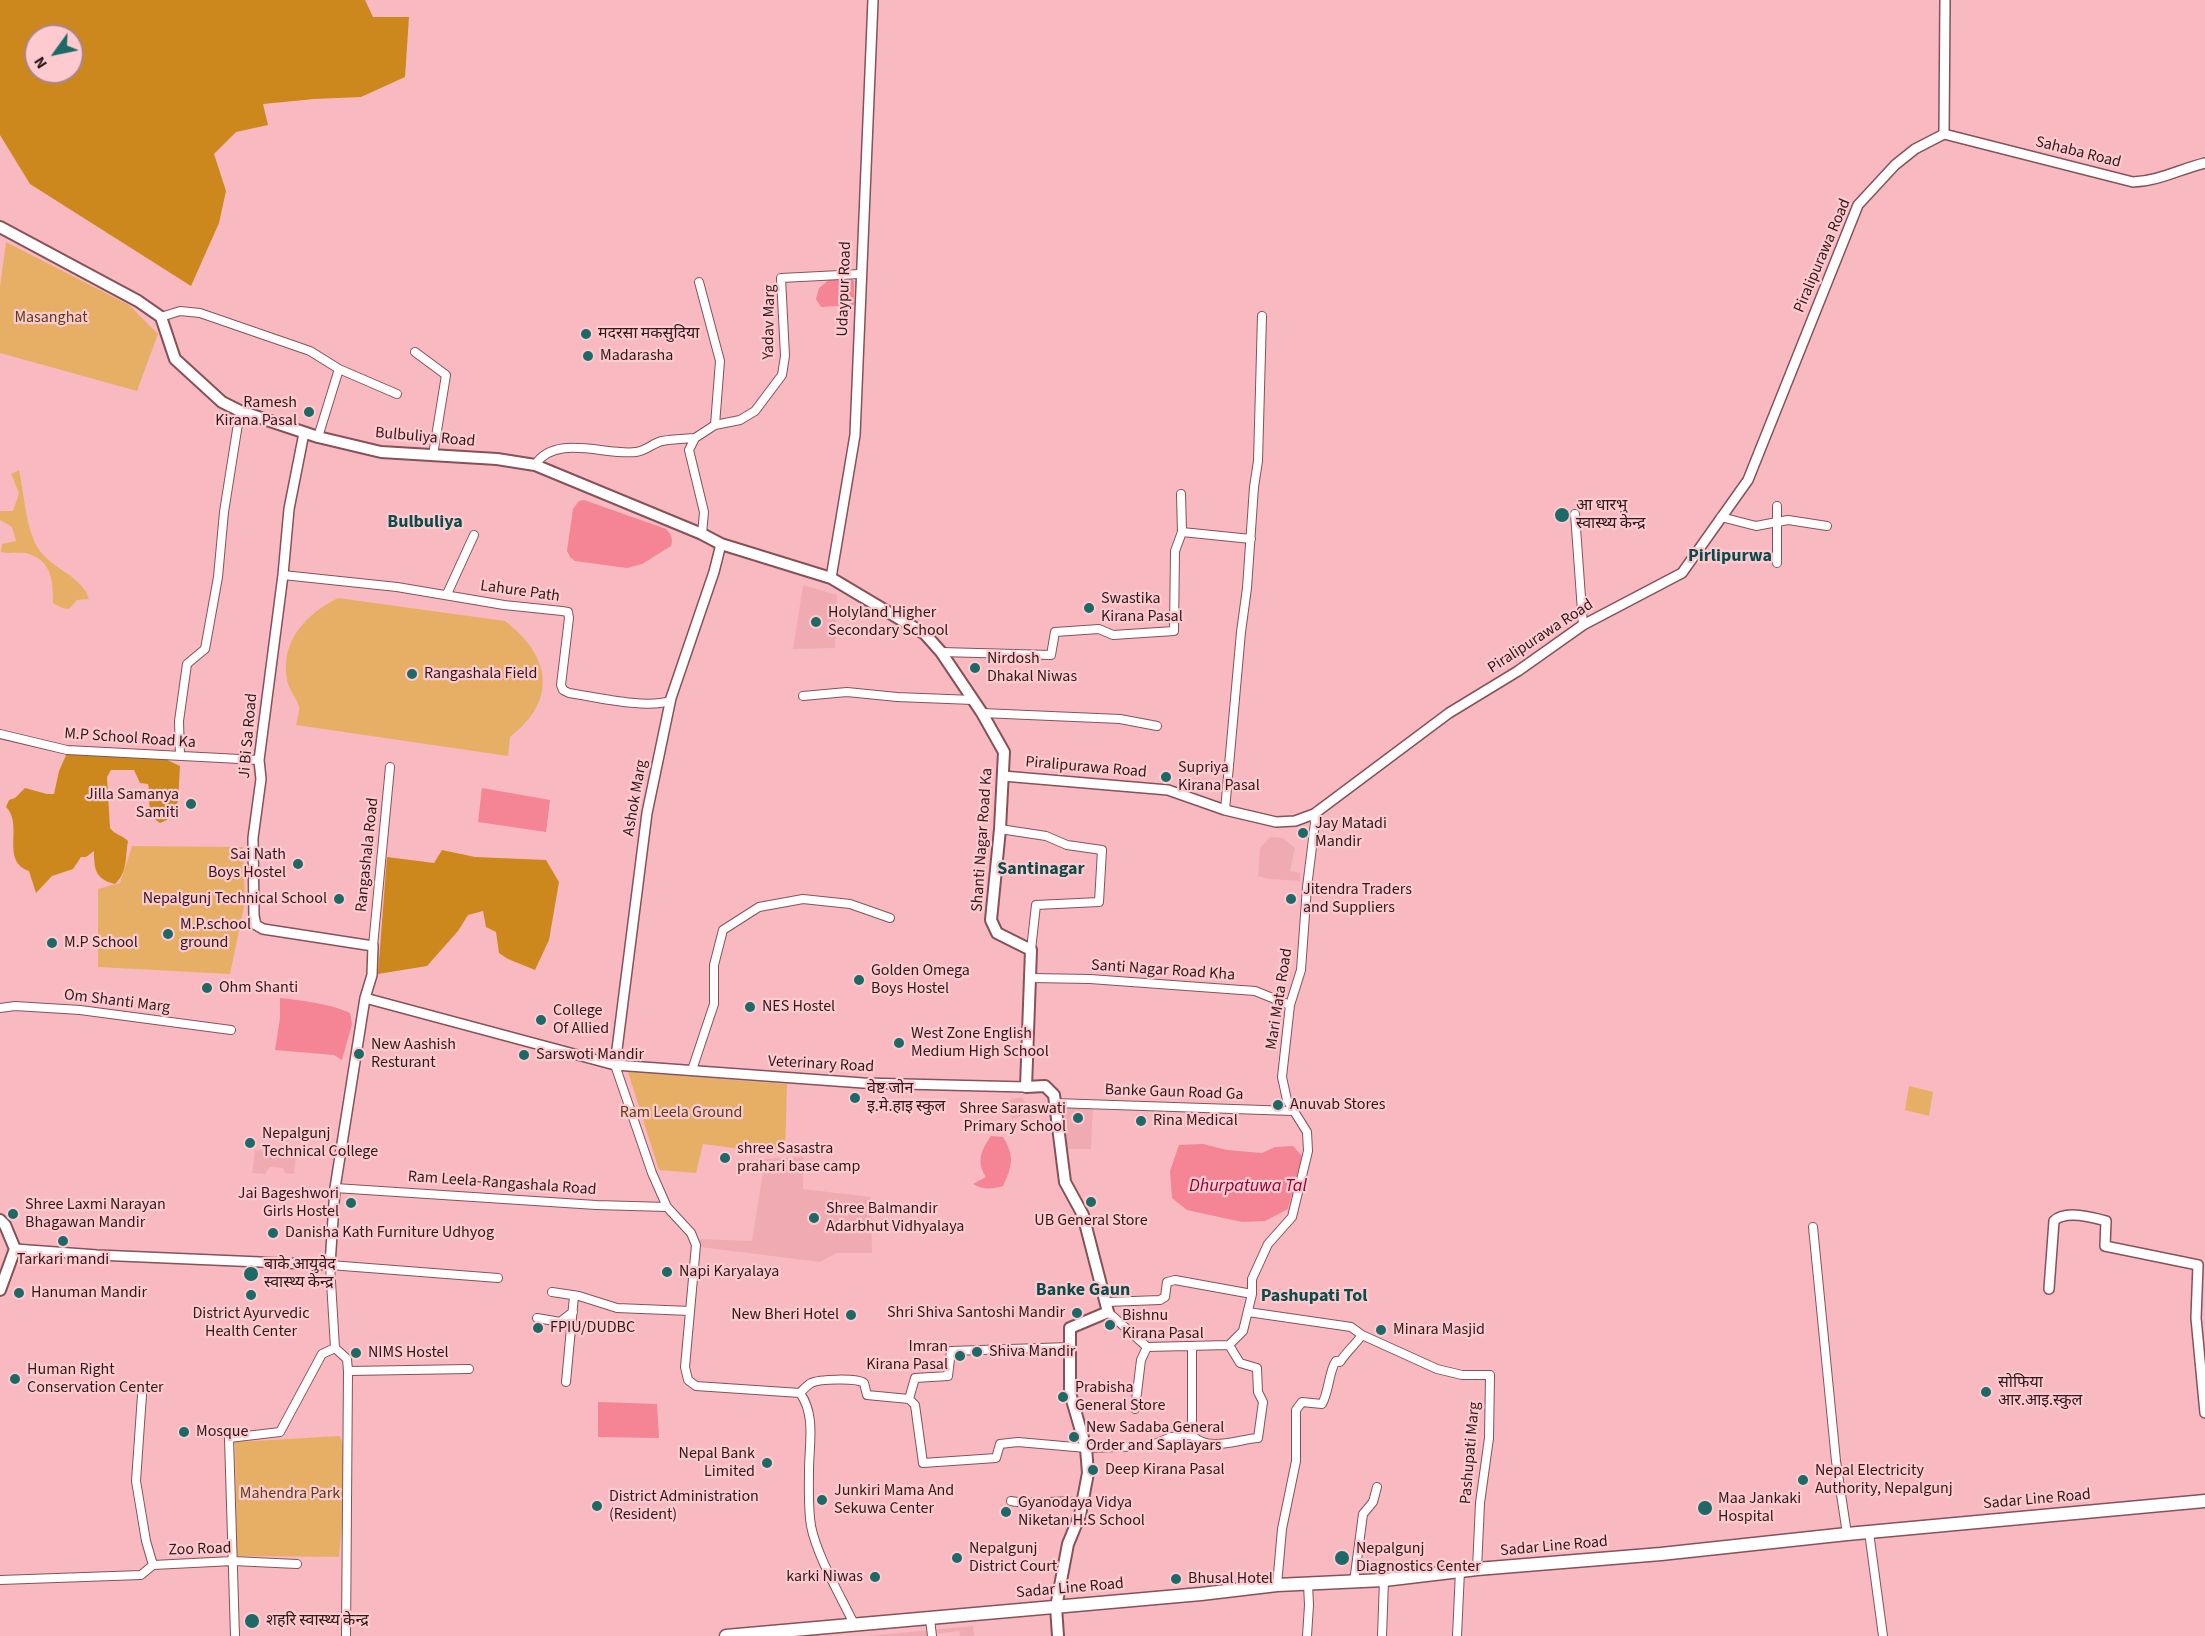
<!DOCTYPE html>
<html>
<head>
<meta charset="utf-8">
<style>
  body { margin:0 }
  #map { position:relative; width:2205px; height:1636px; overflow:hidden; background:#f8bac0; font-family:"Source Sans 3",sans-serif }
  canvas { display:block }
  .north { position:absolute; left:24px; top:24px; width:60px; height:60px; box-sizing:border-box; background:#fdcbcf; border:2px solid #ab8487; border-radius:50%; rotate:237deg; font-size:16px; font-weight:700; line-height:24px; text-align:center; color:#30191c }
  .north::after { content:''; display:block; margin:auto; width:21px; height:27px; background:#1d6967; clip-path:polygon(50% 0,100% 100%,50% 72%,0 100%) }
</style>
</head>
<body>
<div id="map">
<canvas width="2205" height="1636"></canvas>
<div class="north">N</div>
</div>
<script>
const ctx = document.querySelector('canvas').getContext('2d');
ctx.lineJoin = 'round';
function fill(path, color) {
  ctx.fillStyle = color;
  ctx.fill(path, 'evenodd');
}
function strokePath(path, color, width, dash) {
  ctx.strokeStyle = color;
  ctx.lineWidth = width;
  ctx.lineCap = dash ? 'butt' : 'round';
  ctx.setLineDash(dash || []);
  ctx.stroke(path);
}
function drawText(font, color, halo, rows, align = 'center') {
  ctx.font = font + ' "Source Sans 3","Noto Sans Devanagari",sans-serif';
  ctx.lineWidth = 4.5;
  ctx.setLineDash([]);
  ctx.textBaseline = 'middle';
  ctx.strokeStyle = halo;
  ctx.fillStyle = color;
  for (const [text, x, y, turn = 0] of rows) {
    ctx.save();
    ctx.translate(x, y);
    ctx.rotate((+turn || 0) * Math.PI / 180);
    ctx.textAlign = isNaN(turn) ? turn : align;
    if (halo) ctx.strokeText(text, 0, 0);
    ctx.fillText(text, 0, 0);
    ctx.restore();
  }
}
const built = new Path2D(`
  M803,585L837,595L835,648L793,649Z
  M1270,837L1283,838L1295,848L1290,871L1300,873V881L1269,879L1258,876L1260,848Z
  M1020,1097L1023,1098L1029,1113L1012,1119L1006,1101Z
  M1063,1105L1093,1106L1091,1149H1067Z
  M255,1150L296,1155L294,1174L285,1173L283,1168L270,1167L265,1174L252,1173Z
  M803,1157V1189L871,1197L872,1253H837L820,1262L700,1247V1239L752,1241L765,1159Z
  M973,1626L974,1636H960L959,1631L934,1634V1636H867Z`);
const green = new Path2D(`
  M6,242L129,305L158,334L137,391L0,353V287Z
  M19,470C24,492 26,533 40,551C54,570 82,576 89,599L77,600L69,609L62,608L53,603C53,581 52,559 25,553C17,552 9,554 1,552L2,544L16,541L12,527L0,520V511H13L19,493L11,474Z
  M338,598L505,621C551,656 558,700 510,737L508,756L296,725C297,720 300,711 299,706C296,697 289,690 287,680C280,641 306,614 338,598Z
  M132,846L243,847L245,902L230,974L98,967V889L120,883Z
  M628,1072L787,1084L785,1155L703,1144L696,1173L659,1170Z
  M1909,1086L1933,1092L1929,1116L1905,1110Z
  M340,1436L348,1462L339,1557L237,1556L235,1442Z`);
const forest = new Path2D(`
  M0,0H365L373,17H409L405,77L361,97L314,99L263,104L268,125L236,132L214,154L226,191L219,223L191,286L30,184L0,135ZM36,36H72V72H36Z
  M67,753L165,759L180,766L178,802L173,808L167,820L160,823C144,813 152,798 148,784L140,783L134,770H111L107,777L110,828C115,835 122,835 128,841C125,857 128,872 115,884C95,879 94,869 94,851L86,857H81L73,869L52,876L36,893L29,871C0,861 24,825 6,807L9,800L15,798L25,788L47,794H54L59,771Z
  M442,850L475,857L546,860L559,882L549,940L535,970L508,959L499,953L496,932L486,927L483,911L468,915L458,931L427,966L378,974L387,857L434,863Z`);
const water = new Path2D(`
  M830,279H851L854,281V305L821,307L816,299L819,288Z
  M584,500L666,529C672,535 673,539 671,546L642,564L627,568L575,561L570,557L567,551L573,509L579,501Z
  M482,788L550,800L546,832L478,822Z
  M280,998C305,1001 327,1003 350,1013L352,1024L342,1060L334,1055L275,1050L280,1018Z
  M991,1136L1003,1137C1015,1156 1012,1167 1003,1186C993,1189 983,1190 973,1184L986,1177C976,1162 981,1150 991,1136Z
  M1203,1144L1227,1150L1262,1153L1275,1147L1293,1146L1302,1156L1288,1209L1265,1221L1242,1222L1187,1210L1172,1198L1170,1171L1179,1145Z
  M598,1402L657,1404L659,1438L598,1437Z`);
const minor = new Path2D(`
  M699,282L720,361L715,425
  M161,317L180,311L200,313L310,351L339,369
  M415,352L446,375L433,455
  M318,437L339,369L397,394
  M535,465C555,433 606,456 636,452C646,451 653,443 662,441C673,439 684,439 695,438
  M1181,494L1182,532
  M1575,514L1583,625
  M1721,517L1756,526L1788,520L1827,526
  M702,534L704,512L689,450L695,438L715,425L740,420L755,411L782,375L785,356L781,278L860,274
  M1777,563V506
  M283,575L397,587L504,605L562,611L568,612L569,618L561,685L563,690L569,693C596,697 645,709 670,701
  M447,594L474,535
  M941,652L1051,655L1055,632L1099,629L1113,635L1174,631L1175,551L1182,532L1251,539
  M803,696L847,692L897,697L973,700
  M982,713L1120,719L1157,726
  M0,734L67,750L259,760
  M180,756L179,721L187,664L205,649L218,577L224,512L240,411
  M1225,810L1241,632L1247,588L1254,487L1258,461L1262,316
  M1000,829L1046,836L1067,845L1102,850L1099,902L1036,905L1031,950
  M373,946L390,767
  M1031,978L1090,979L1255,991L1290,1005
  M0,1008L15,1006L80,1010L231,1030
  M615,1065L652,1173L667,1207L691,1233L696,1245L685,1367L688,1380L696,1386L800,1393C816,1415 809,1445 809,1470C809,1488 808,1508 811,1526C817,1556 840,1595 854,1624
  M692,1070L714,1004V965L723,930L759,907L803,899L850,904L890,918
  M1054,1103L1293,1111
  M335,1188L596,1205L667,1207
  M1813,1227L1836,1461L1847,1534
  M552,1292L579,1296L617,1308L690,1311
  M1106,1302L1160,1300L1165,1297L1167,1282L1175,1280L1252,1294
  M1108,1312L1147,1347L1229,1345L1243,1331L1252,1294V1279L1268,1244L1292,1217L1308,1151L1307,1132L1287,1100L1282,1077L1290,1005L1301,970L1307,887L1315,823L1314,814
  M1248,1312L1351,1327L1362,1335L1437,1369L1462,1375H1490L1489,1438L1480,1503L1477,1569
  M537,1318L560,1322L573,1312
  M1192,1347V1435C1208,1453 1239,1439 1258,1438L1263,1402L1258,1392L1257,1368L1240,1363L1229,1345
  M335,1348L347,1359L348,1371L346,1636
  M348,1371L469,1369
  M566,1382L574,1296
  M800,1393C803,1390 806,1386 811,1383C819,1379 857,1378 864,1383L867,1395L909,1399L915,1405L923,1463L996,1458L1000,1444L1018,1442L1086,1448L1150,1446L1171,1437L1192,1435
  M142,1395L136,1481L146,1541L153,1565
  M909,1399L915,1378L948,1376L951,1351L1070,1347
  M1135,1409L1141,1360L1147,1347
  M1011,1501C1035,1506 1059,1498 1083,1503
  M1869,1532L1883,1636
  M0,1580L141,1575L153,1565L233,1561L297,1564
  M1354,1582L1363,1514L1373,1502L1377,1487
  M1277,1585L1282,1529L1296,1461V1410L1302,1402L1322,1404C1329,1392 1329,1370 1336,1361L1340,1362C1346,1352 1355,1345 1362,1335
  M930,1619L932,1636
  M235,1636L229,1438L280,1432L322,1354L335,1348L330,1265L498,1278
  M1307,1636L1309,1605L1308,1584
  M1382,1636L1384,1580
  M1457,1636L1460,1571`);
const tertiary = new Path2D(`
  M1944,134L2133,182C2159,181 2180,169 2205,163
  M1944,134L1945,0
  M831,578L855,435L873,0
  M1003,776L1168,790L1225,810L1276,822L1295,821L1314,814L1449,713L1518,671L1583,625L1682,573L1748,480L1858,205L1895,165L1915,149L1944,134
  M365,998L615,1065L863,1083L1026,1087
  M615,1065L647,813L671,698L714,572L721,544
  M15,1249L97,1255L330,1265L335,1188L365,998L372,975L373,946L263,929L256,925L254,916L253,838L261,779L259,760L283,575L289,509L304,433
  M2049,1289L2054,1221C2065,1210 2092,1217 2106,1221L2105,1246L2198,1265L2196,1318L2205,1413`);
const secondary = new Path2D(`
  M0,227L138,301L161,317L175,359L222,402L240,411L318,437L381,452L497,459L535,465L702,534L721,544L831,578L925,634L941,652L982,713L1004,752L1000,829L991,920L997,933L1031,950L1026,1087L1045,1086L1054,1095L1065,1182L1083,1215L1108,1312L1070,1328V1393L1086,1448L1088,1473L1080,1515L1068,1544L1056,1607L1058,1636
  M0,1220L5,1225L15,1249L0,1290`);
const primary = new Path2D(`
  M726,1636L1201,1594L1277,1585L1384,1580L1477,1569L1661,1554L1847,1534L2205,1501`);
const markers = [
  [586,334,6,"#1d6967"],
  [588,356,6,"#1d6967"],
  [309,412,6,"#1d6967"],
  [1562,515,8,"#1d6967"],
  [1089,608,6,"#1d6967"],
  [816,622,6,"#1d6967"],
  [975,668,6,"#1d6967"],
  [412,674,6,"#1d6967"],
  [1166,777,6,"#1d6967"],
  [191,804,6,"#1d6967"],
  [1303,833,6,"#1d6967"],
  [298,864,6,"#1d6967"],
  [339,899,6,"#1d6967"],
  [1291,899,6,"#1d6967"],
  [168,934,6,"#1d6967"],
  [52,943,6,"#1d6967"],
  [859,980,6,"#1d6967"],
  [207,988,6,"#1d6967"],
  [750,1007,6,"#1d6967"],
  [541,1020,6,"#1d6967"],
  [899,1043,6,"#1d6967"],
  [359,1054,6,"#1d6967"],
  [524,1055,6,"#1d6967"],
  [855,1098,6,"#1d6967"],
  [1278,1105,6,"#1d6967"],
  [1078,1118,6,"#1d6967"],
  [1141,1121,6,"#1d6967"],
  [250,1143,6,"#1d6967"],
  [725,1158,6,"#1d6967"],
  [1091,1202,6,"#1d6967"],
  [351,1203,6,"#1d6967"],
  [13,1214,6,"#1d6967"],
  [814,1218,6,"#1d6967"],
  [273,1233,6,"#1d6967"],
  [63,1241,6,"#1d6967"],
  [667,1272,6,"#1d6967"],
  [251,1274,8,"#1d6967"],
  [19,1293,6,"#1d6967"],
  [251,1295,6,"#1d6967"],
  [1077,1313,6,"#1d6967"],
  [851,1315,6,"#1d6967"],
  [1110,1325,6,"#1d6967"],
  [538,1328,6,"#1d6967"],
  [1381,1330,6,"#1d6967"],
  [977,1352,6,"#1d6967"],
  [356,1353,6,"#1d6967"],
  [960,1356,6,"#1d6967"],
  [15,1379,6,"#1d6967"],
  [1986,1392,6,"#1d6967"],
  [1063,1397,6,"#1d6967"],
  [184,1432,6,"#1d6967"],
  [1074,1437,6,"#1d6967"],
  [767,1463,6,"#1d6967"],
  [1093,1470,6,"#1d6967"],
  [1803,1480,6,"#1d6967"],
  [822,1500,6,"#1d6967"],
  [597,1506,6,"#1d6967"],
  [1705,1508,8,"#1d6967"],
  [1006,1512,6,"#1d6967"],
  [957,1558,6,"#1d6967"],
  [1342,1558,8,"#1d6967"],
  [875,1577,6,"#1d6967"],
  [1176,1579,6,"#1d6967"],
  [252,1621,8,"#1d6967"]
];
const streetNames = [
  ["Sahaba Road",2078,153,14],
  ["Piralipurawa Road",1823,256,-67],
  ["Udaypur Road",845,289,-88],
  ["Yadav Marg",770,322,-89],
  ["Bulbuliya Road",425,438,5],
  ["Lahure Path",520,592,8],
  ["Piralipurawa Road",1541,637,-33],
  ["Ji Bi Sa Road",249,736,-85],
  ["M.P School Road Ka",130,739,4],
  ["Piralipurawa Road",1086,768,5],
  ["Ashok Marg",636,798,-80],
  ["Shanti Nagar Road Ka",983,840,-86],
  ["Rangashala Road",368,855,-84],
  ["Santi Nagar Road Kha",1163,971,4],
  ["Mari Mata Road",1280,999,-81],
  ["Om Shanti Marg",117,1002,7],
  ["Veterinary Road",821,1065,3],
  ["Banke Gaun Road Ga",1174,1093,2],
  ["Ram Leela-Rangashala Road",502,1184,4],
  ["Pashupati Marg",1471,1453,-85],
  ["Sadar Line Road",2037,1500,-5],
  ["Sadar Line Road",1554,1547,-5],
  ["Zoo Road",200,1550,-2],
  ["Sadar Line Road",1070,1589,-5]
];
const parkNames = [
  ["Masanghat",51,318],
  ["Ram Leela Ground",681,1113],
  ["Mahendra Park",290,1494]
];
const poiNames = [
  ["मदरसा मकसुदिया",598,334],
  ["Madarasha",600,356],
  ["Ramesh",297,403,"right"],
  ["Kirana Pasal",297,421,"right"],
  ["आ धारभु",1576,506],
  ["स्वास्थ्य केन्द्र",1576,524],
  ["Swastika",1101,599],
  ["Kirana Pasal",1101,617],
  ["Holyland Higher",828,613],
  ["Secondary School",828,631],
  ["Nirdosh",987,659],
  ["Dhakal Niwas",987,677],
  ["Rangashala Field",424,674],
  ["Supriya",1178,768],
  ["Kirana Pasal",1178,786],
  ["Jilla Samanya",179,795,"right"],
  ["Samiti",179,813,"right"],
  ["Jay Matadi",1315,824],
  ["Mandir",1315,842],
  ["Sai Nath",286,855,"right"],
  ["Boys Hostel",286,873,"right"],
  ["Jitendra Traders",1303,890],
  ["and Suppliers",1303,908],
  ["Nepalgunj Technical School",327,899,"right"],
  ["M.P.school",180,925],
  ["ground",180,943],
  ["M.P School",64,943],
  ["Golden Omega",871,971],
  ["Boys Hostel",871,989],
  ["Ohm Shanti",219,988],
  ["NES Hostel",762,1007],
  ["College",553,1011],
  ["Of Allied",553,1029],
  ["West Zone English",911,1034],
  ["Medium High School",911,1052],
  ["New Aashish",371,1045],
  ["Resturant",371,1063],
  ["Sarswoti Mandir",536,1055],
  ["वेष्ट जाेन",867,1089],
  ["इ.मे.हाइ स्कुल",867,1107],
  ["Anuvab Stores",1290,1105],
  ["Shree Saraswati",1066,1109,"right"],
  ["Primary School",1066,1127,"right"],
  ["Rina Medical",1153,1121],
  ["Nepalgunj",262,1134],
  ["Technical College",262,1152],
  ["shree Sasastra",737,1149],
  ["prahari base camp",737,1167],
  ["Jai Bageshwori",339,1194,"right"],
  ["Girls Hostel",339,1212,"right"],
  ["Shree Laxmi Narayan",25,1205],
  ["Bhagawan Mandir",25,1223],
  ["Shree Balmandir",826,1209],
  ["Adarbhut Vidhyalaya",826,1227],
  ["UB General Store",1091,1221,"center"],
  ["Danisha Kath Furniture Udhyog",285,1233],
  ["Tarkari mandi",63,1260,"center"],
  ["बाके आयुवेद",264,1265],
  ["स्वास्थ्य केन्द्र",264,1283],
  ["Napi Karyalaya",679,1272],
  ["Hanuman Mandir",31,1293],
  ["Shri Shiva Santoshi Mandir",1065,1313,"right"],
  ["District Ayurvedic",251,1314,"center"],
  ["Health Center",251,1332,"center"],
  ["New Bheri Hotel",839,1315,"right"],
  ["Bishnu",1122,1316],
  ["Kirana Pasal",1122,1334],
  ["FPIU/DUDBC",550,1328],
  ["Minara Masjid",1393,1330],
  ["Imran",948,1347,"right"],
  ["Kirana Pasal",948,1365,"right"],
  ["Shiva Mandir",989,1352],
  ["NIMS Hostel",368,1353],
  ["Human Right",27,1370],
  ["Conservation Center",27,1388],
  ["साेफिया",1998,1383],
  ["आर.आइ.स्कुल",1998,1401],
  ["Prabisha",1075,1388],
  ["General Store",1075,1406],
  ["New Sadaba General",1086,1428],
  ["Order and Saplayars",1086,1446],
  ["Mosque",196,1432],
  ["Nepal Bank",755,1454,"right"],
  ["Limited",755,1472,"right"],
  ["Deep Kirana Pasal",1105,1470],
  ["Nepal Electricity",1815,1471],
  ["Authority, Nepalgunj",1815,1489],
  ["Junkiri Mama And",834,1491],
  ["Sekuwa Center",834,1509],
  ["District Administration",609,1497],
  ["(Resident)",609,1515],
  ["Maa Jankaki",1718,1499],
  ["Hospital",1718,1517],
  ["Gyanodaya Vidya",1018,1503],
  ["Niketan H.S School",1018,1521],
  ["Nepalgunj",969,1549],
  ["District Court",969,1567],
  ["Nepalgunj",1356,1549],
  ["Diagnostics Center",1356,1567],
  ["karki Niwas",863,1577,"right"],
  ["Bhusal Hotel",1188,1579],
  ["शहरि स्वास्थ्य केन्द्र",266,1621]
];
const neighbourhoodNames = [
  ["Bulbuliya",425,523],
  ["Pirlipurwa",1730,557],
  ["Santinagar",1041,870],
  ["Banke Gaun",1083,1291],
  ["Pashupati Tol",1314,1297]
];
const waterNames = [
  ["Dhurpatuwa Tal",1248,1187]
];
fill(built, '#f0abb2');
fill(green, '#e7af66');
fill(forest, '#cc881c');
fill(water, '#f58494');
strokePath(minor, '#875158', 10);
strokePath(tertiary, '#875158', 12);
strokePath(secondary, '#875158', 14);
strokePath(primary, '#875158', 15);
strokePath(minor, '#fff', 8);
strokePath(tertiary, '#fff', 9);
strokePath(secondary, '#fff', 10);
strokePath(primary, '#fff', 12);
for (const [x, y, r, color] of markers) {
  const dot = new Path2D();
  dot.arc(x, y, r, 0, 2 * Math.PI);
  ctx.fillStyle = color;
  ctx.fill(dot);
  strokePath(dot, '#fdcbcf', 2);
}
drawText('16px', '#30191c', '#fdcbcf', streetNames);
drawText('16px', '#5d4019', '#fdcbcf', parkNames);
drawText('16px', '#30191c', '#fdcbcf', poiNames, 'left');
drawText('bold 18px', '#0b4b49', '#fdcbcf', neighbourhoodNames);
drawText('italic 18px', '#920134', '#fdcbcf', waterNames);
</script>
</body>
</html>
